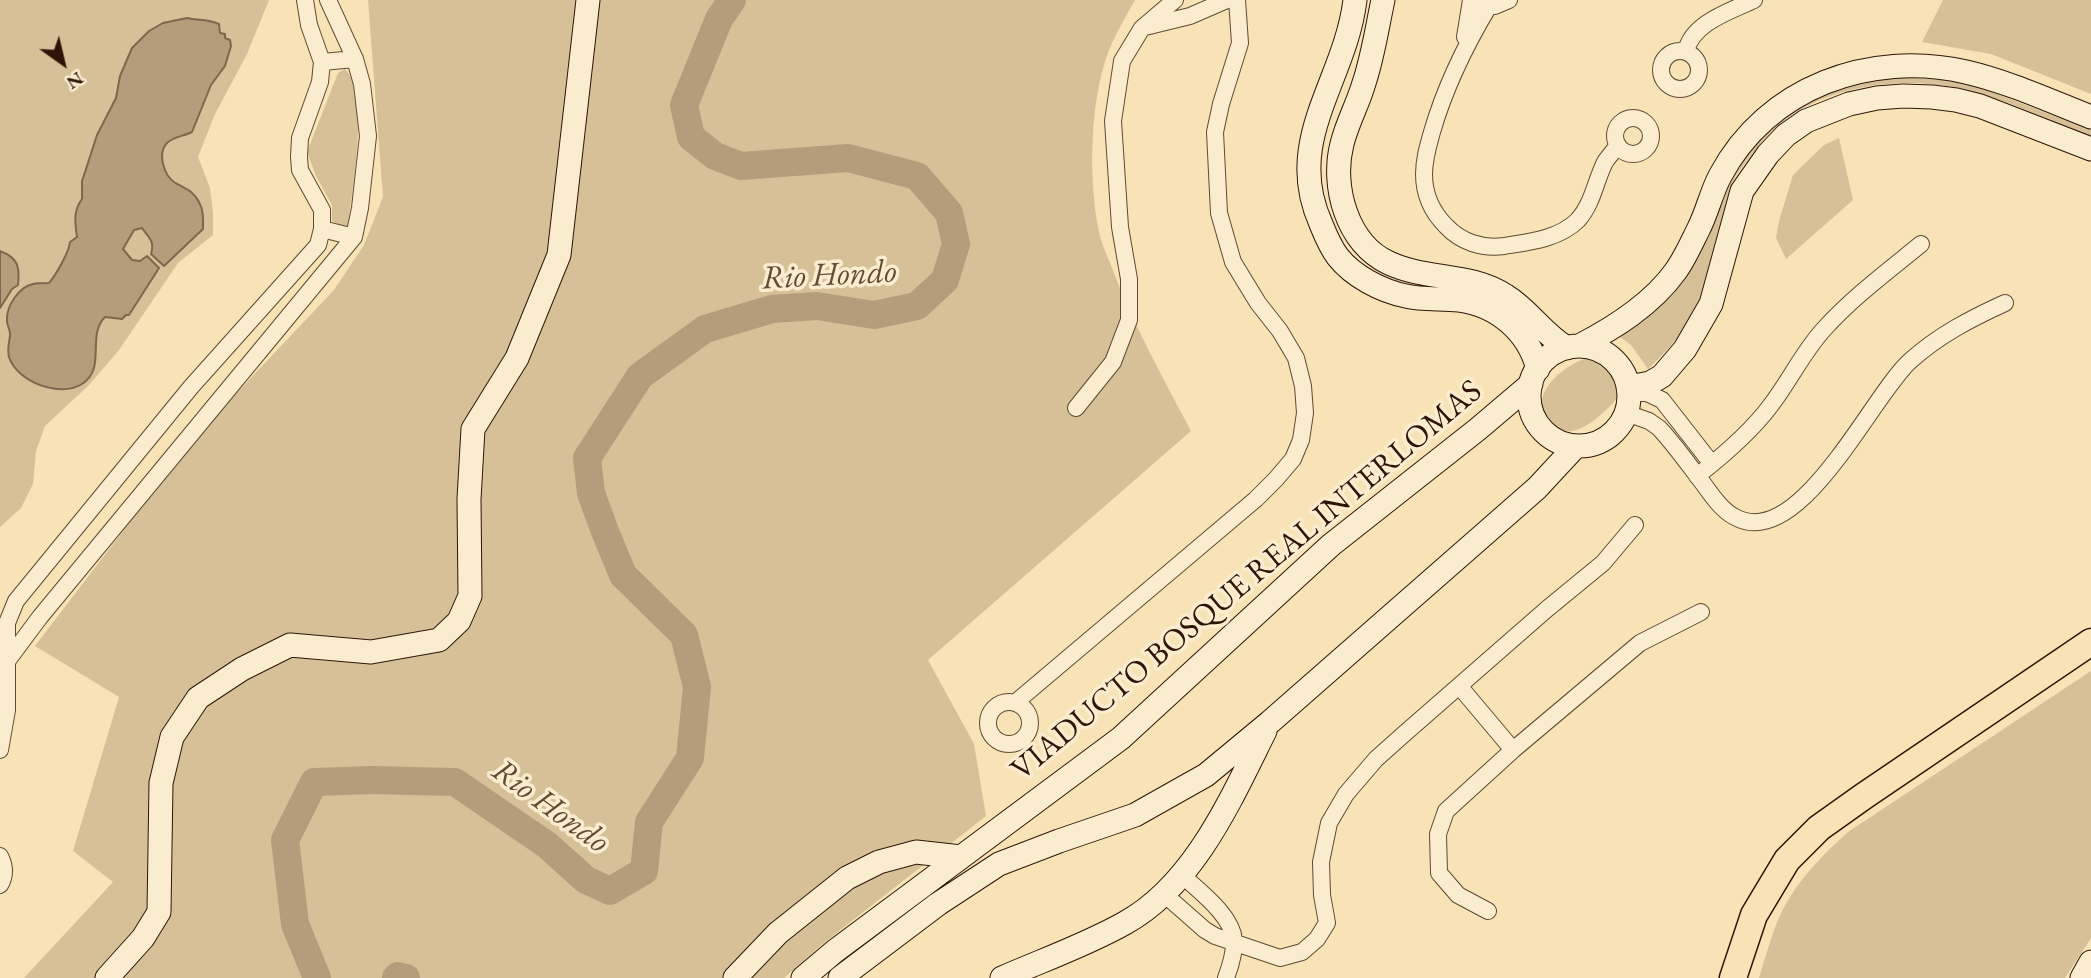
<!DOCTYPE html>
<html>
<head>
<meta charset="utf-8">
<style>
  body { margin:0 }
  #map { position:relative; width:2091px; height:978px; overflow:hidden; background:#f7e3b5; font-family:"EB Garamond",serif }
  canvas { display:block }
  .north { position:absolute; left:28px; top:28px; width:70px; height:70px; -webkit-text-stroke:5px #faedcf; paint-order:stroke; rotate:146deg; font-size:19px; font-weight:700; line-height:28px; text-align:center; color:#311408 }
  .north::after { content:''; display:block; margin:auto; width:24px; height:32px; background:#311408; clip-path:polygon(50% 0,100% 100%,50% 72%,0 100%) }
</style>
</head>
<body>
<div id="map">
<canvas width="2091" height="978"></canvas>
<div class="north">N</div>
</div>
<script>
const ctx = document.querySelector('canvas').getContext('2d');
ctx.lineJoin = 'round';
function fill(path, color) {
  ctx.fillStyle = color;
  ctx.fill(path, 'evenodd');
}
function strokePath(path, color, width, dash) {
  ctx.strokeStyle = color;
  ctx.lineWidth = width;
  ctx.lineCap = dash ? 'butt' : 'round';
  ctx.setLineDash(dash || []);
  ctx.stroke(path);
}
function drawText(font, color, halo, rows, align = 'center') {
  ctx.font = font + ' "EB Garamond",serif';
  ctx.lineWidth = 7;
  ctx.setLineDash([]);
  ctx.textBaseline = 'middle';
  ctx.strokeStyle = halo;
  ctx.fillStyle = color;
  for (const [text, x, y, turn = 0] of rows) {
    ctx.save();
    ctx.translate(x, y);
    ctx.rotate((+turn || 0) * Math.PI / 180);
    ctx.textAlign = isNaN(turn) ? turn : align;
    if (halo) ctx.strokeText(text, 0, 0);
    ctx.fillText(text, 0, 0);
    ctx.restore();
  }
}
const green = new Path2D(`
  M0,0H269L247,54L215,114L198,157L210,188L213,212V235L178,263L119,350L89,385L45,426L36,451L33,484L21,508L0,527Z
  M368,0H1135C1127,14 1119,28 1112,43C1090,91 1088,175 1098,227C1100,241 1107,255 1112,268C1133,324 1163,378 1191,431L928,660L974,744L986,816L825,942L784,978H24L113,882L73,851L119,697L35,646L195,437L334,290L364,245L383,197Z
  M1943,0H2091V94L1991,54L1922,42Z
  M345,69C370,93 352,192 348,225L346,228L332,221V205L316,176L307,152L338,73Z
  M1900,77L1956,81L1981,88L2091,130V137C2047,119 2002,97 1956,88C1905,77 1845,84 1800,110C1781,120 1766,136 1753,153C1746,162 1737,173 1732,183C1729,191 1727,201 1725,209C1717,238 1712,269 1701,297C1690,326 1670,348 1648,369L1631,345L1620,337L1648,314L1755,140L1818,94L1872,79Z
  M1839,138L1853,200L1786,259L1776,238L1779,221L1793,175L1824,145Z
  M1594,357C1613,363 1628,383 1614,402C1609,408 1603,412 1598,417C1583,429 1567,439 1550,423C1523,397 1568,359 1594,357Z
  M2091,671V938L2065,978H1759C1766,956 1772,932 1782,911C1798,880 1822,855 1848,832Z`);
const water = new Path2D(`
  M187,18C199,21 206,18 219,24L220,33L225,34V38L230,40L231,46L225,66L211,85L192,132C184,136 173,137 167,143C157,153 164,175 174,182C185,189 193,190 199,202C204,211 203,220 203,229L164,266L151,254C155,241 149,238 142,228L134,230L123,249L132,260L140,261L147,256L159,268L129,315H126L122,319L105,317C86,336 107,368 82,384C60,398 17,382 9,357C7,349 9,343 10,336C11,331 7,326 7,321C6,306 19,287 33,284C38,283 44,283 49,283C56,275 69,252 70,242L77,237C75,223 73,211 82,199V181L87,166L97,135L116,98L120,76L132,48L149,31L163,23Z
  M0,251C18,258 20,266 18,285L12,289L0,308Z`);
const river = new Path2D(`
  M317,978L295,924L285,840L314,782L371,780L455,782L547,845L586,880L610,891L644,871L649,822L690,758L697,687L684,635L623,575L604,529L591,493L587,458L640,376L705,329L772,309L817,306L874,315L917,306L945,280L956,244L949,213L917,176L848,158L741,166L715,156L691,137L684,105L719,19L732,0
  M396,978L398,976L406,978`);
const street = new Path2D(`
  M1480,3L1495,6L1509,0
  M1489,6C1465,46 1445,87 1432,132C1428,146 1424,159 1424,174C1424,194 1432,212 1446,226C1461,242 1482,249 1504,246C1529,242 1559,239 1578,220C1593,203 1595,182 1605,162C1609,156 1614,151 1618,145
  M1145,27L1190,16L1227,0
  M1465,37L1471,0
  M1661 70a19 19 0 1 1 38 0a19 19 0 1 1-38 0Z
  M1686,52C1691,23 1731,11 1754,0
  M322,62L355,59
  M1615 136a18 18 0 1 1 36 0a18 18 0 1 1-36 0Z
  M322,229L354,237
  M1631,393H1647L1662,400L1712,464
  M1076,408L1113,362L1129,320V279L1120,227L1113,121L1122,61L1142,28L1175,0
  M1626,413L1649,421L1659,428C1675,445 1688,464 1702,482C1711,494 1721,510 1735,517C1799,553 1872,395 1910,361C1939,335 1970,319 2005,303
  M1697,476C1724,455 1751,432 1771,405C1790,380 1803,352 1824,329C1853,297 1888,271 1921,244
  M8,660L40,617L354,237L360,208L368,136L362,84L355,59L328,0
  M1460,687L1513,750
  M988 723a21 21 0 1 1 42 0a21 21 0 1 1-42 0Z
  M1016,702L1256,499L1276,479L1293,459L1301,440L1305,413L1303,386L1296,358L1280,331L1258,303L1233,262L1219,213L1215,132L1221,104L1240,43L1237,0
  M0,750L7,710V623L16,601L191,387L318,245L322,229V210L300,170L299,157L300,138L320,82L322,62L309,25L305,0
  M0,856C5,866 6,875 0,885
  M1182,875C1199,891 1232,915 1234,940C1235,951 1230,967 1226,978
  M1164,894L1205,930L1215,936L1280,958L1302,952L1317,939L1327,923L1322,895L1321,862L1329,823L1346,794L1376,759L1404,734L1547,609L1603,563L1635,525
  M1488,911L1458,895L1439,873L1438,834L1446,811L1513,750L1640,643L1701,612`);
const secondary = new Path2D(`
  M1355,0C1345,82 1283,140 1321,224C1325,234 1331,248 1338,257C1353,276 1381,291 1406,296C1423,300 1441,298 1459,300C1497,305 1528,331 1538,369
  M1383,0C1377,28 1373,56 1364,83C1358,104 1347,123 1342,144C1331,186 1347,244 1389,263C1428,281 1469,272 1506,296C1529,310 1543,334 1567,348
  M1579,346C1614,328 1651,305 1675,272C1684,260 1691,244 1698,230C1707,213 1711,193 1720,176C1767,87 1870,50 1966,72C2009,82 2050,101 2091,117
  M1529 396a50 50 0 1 1 100 0a50 50 0 1 1-100 0Z
  M1628,387L1650,383L1662,376L1685,349L1711,304L1742,191L1768,154L1786,135L1806,121L1849,104L1877,98L1903,96L1932,97L1956,100L1980,106L2091,149
  M107,978L143,938L159,912L161,783L172,737L198,698L242,669L290,645L371,652L439,640L459,621L470,596L469,499L473,429L517,358L559,255L588,0
  M735,978L778,933L847,878L879,862L916,852L961,857
  M803,978L835,951L1121,738L1331,545L1478,429L1531,384
  M840,978L938,904L999,864L1059,841L1135,815L1206,775L1270,722L1537,488L1576,446
  M1002,978C1043,960 1086,945 1125,923C1194,885 1231,799 1265,731
  M2082,978L2091,962`);
const primary = new Path2D(`
  M1733,978L1754,915L1787,860L1819,828L1864,796L2091,642`);
const streetNames = [
  ["VIADUCTO BOSQUE REAL INTERLOMAS",1247,581,-40]
];
const waterNames = [
  ["Rio Hondo",829,276,-3],
  ["Rio Hondo",550,807,36]
];
fill(green, '#d5c098');
fill(water, '#b49d7a');
strokePath(water, '#80664c', 2);
strokePath(river, '#b49d7a', 28);
strokePath(street, '#624833', 18);
strokePath(secondary, '#311408', 25);
strokePath(primary, '#311408', 29);
strokePath(street, '#faedcf', 16);
strokePath(secondary, '#faedcf', 23);
strokePath(primary, '#f7e3b5', 26);
drawText('32px', '#311408', '#faedcf', streetNames);
drawText('italic 33px', '#654b36', '#faedcf', waterNames);
</script>
</body>
</html>
